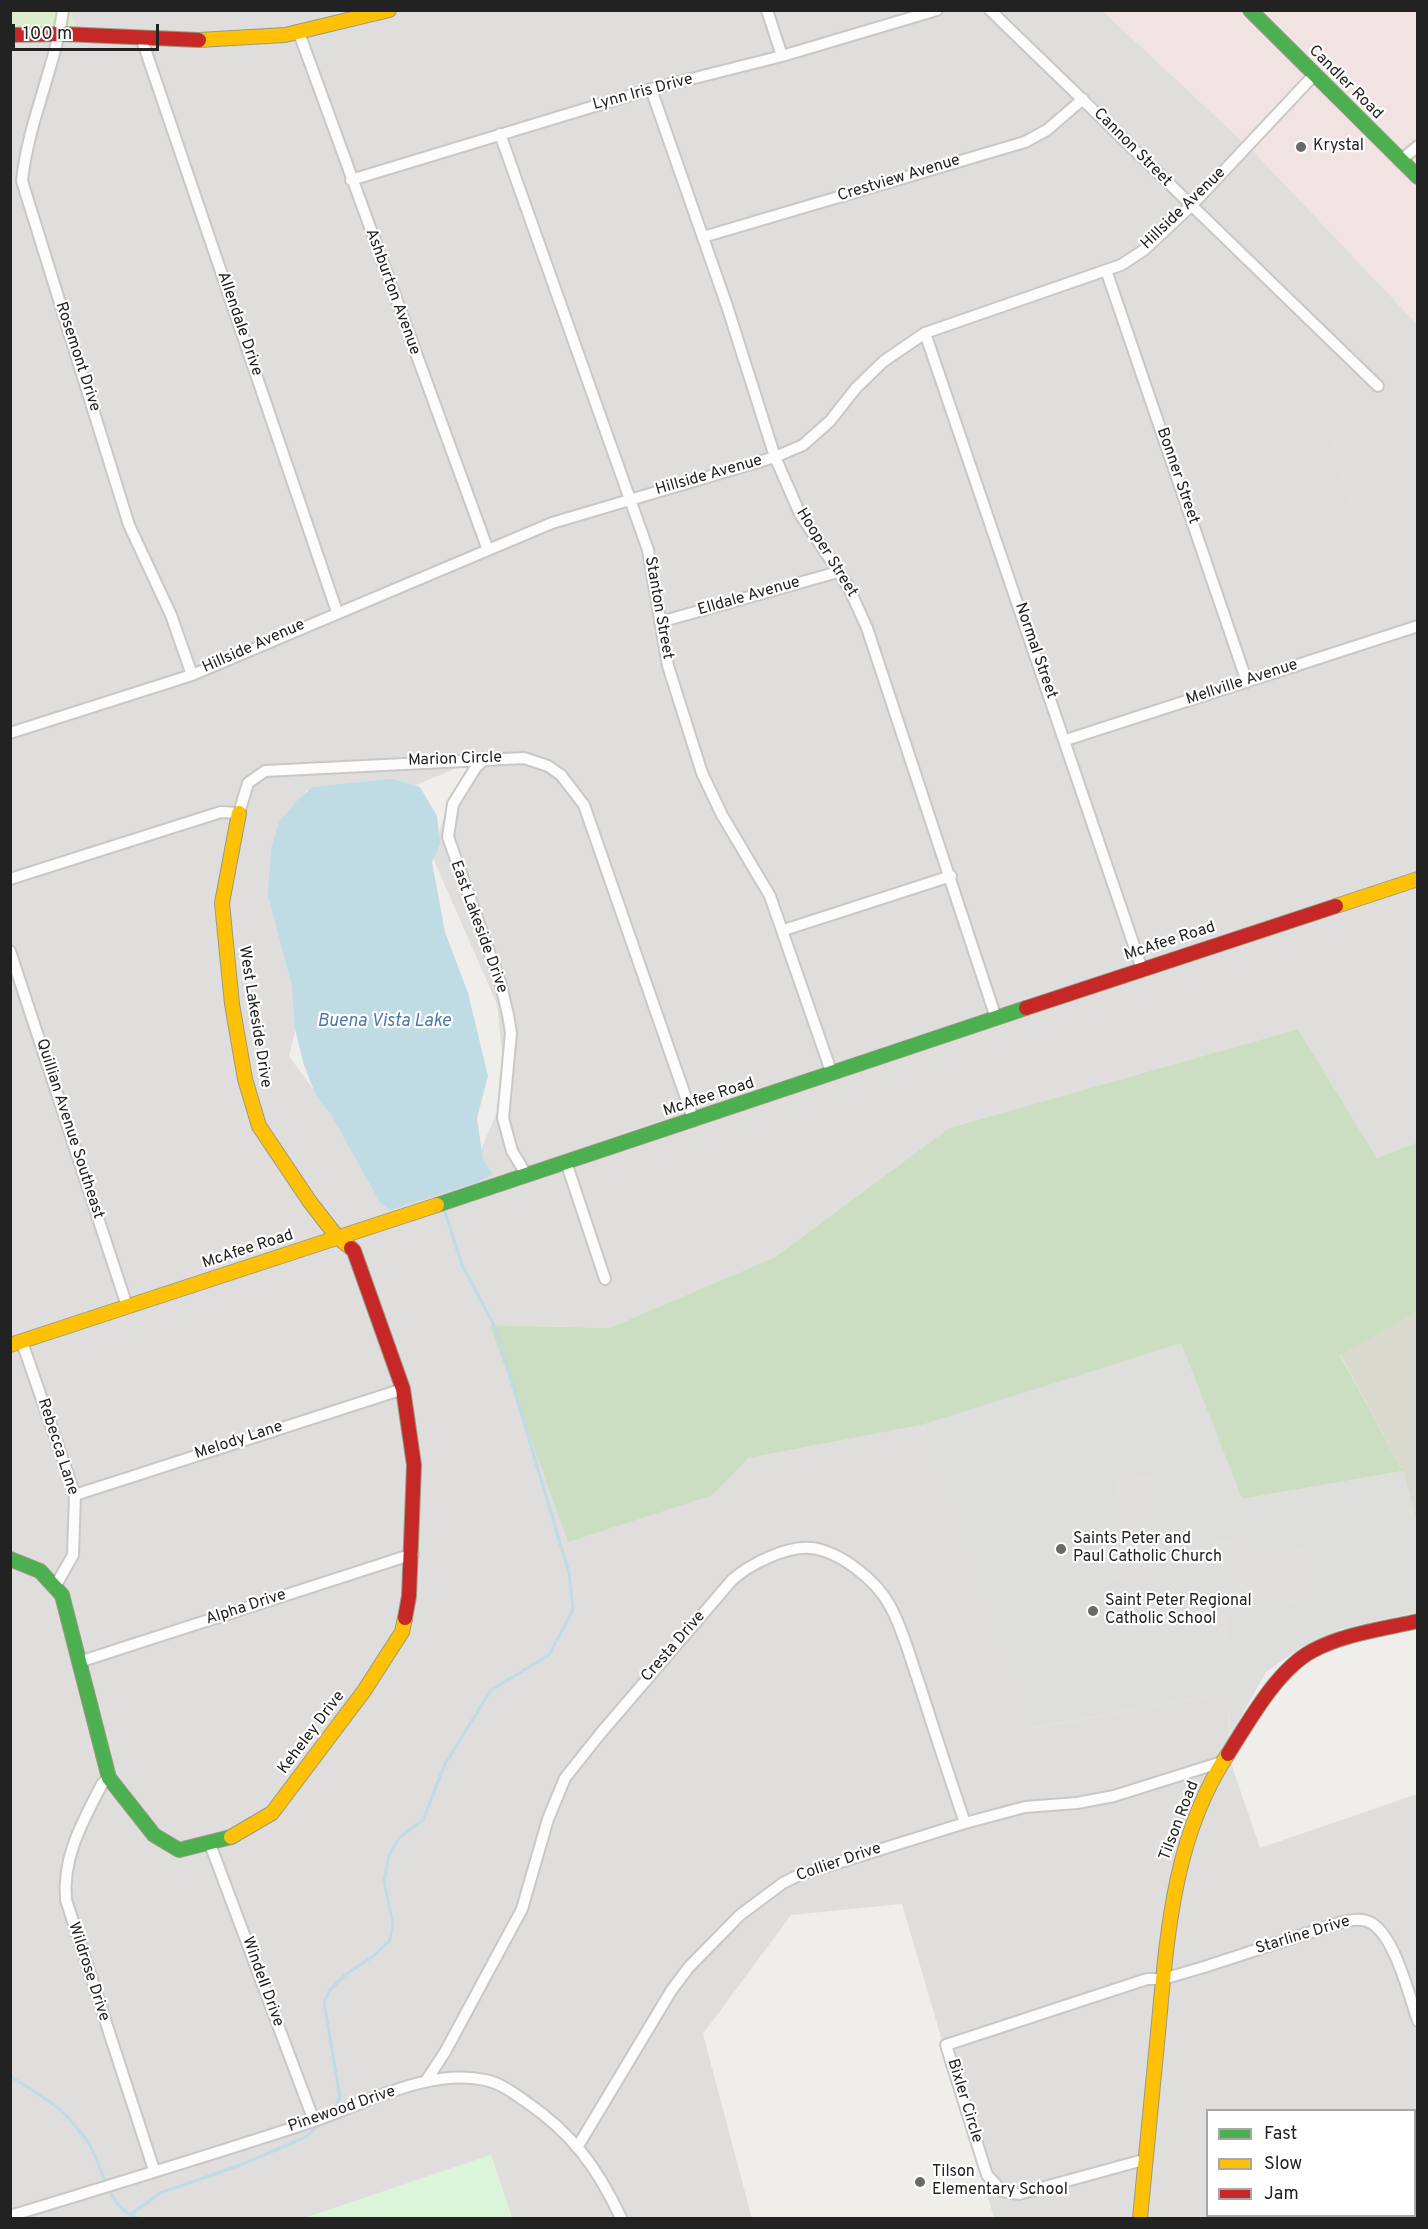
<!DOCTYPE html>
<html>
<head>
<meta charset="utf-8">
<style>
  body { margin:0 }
  #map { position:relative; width:1428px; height:2229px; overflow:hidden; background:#f0eeeb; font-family:Overpass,sans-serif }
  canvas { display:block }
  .frame { position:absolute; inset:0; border:12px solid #222; pointer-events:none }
  .legend { position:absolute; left:1206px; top:2109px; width:210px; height:108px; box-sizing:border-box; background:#fff; border:2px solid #a7a7a7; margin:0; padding:8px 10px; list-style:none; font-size:18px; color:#222 }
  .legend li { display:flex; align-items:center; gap:12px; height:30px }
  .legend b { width:30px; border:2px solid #a7a7a7 }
  .scale { position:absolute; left:12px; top:24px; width:147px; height:27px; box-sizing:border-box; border:3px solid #222; border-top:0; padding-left:8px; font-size:18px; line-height:21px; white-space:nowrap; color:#222; -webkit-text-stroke:4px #fff; paint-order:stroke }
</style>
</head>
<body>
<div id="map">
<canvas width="1428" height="2229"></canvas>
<div class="frame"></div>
<ul class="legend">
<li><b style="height:8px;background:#4caf50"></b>Fast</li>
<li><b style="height:8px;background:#ffc107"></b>Slow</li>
<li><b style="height:8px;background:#c62828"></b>Jam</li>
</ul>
<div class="scale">100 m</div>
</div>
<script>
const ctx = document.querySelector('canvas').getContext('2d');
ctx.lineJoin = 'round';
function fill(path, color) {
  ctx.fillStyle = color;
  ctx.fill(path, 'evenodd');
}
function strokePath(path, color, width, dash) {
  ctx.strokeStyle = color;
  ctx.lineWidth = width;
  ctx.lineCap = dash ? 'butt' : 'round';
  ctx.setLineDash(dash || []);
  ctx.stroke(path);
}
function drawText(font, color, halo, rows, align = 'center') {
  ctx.font = font + ' Overpass,sans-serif';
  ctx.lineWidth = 4.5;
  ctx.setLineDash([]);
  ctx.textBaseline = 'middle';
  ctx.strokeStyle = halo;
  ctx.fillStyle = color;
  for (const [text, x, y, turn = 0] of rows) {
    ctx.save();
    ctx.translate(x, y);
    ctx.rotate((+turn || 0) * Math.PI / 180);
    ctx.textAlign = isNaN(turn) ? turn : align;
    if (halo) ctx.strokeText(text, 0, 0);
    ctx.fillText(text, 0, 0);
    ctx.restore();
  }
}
const residential = new Path2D(`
  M70,10L1103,11L1256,154L1417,324V1142L1377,1158L1298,1029L949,1128L775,1257L609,1328L490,1325L713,1495L749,1458L922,1425L1034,1728L1227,1693L1231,1763L1260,1848L1417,1794V2218H994L902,1904L791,1915L703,2034L751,2215L754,2218H512L491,2155L305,2218H11V31ZM478,759L448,803L432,856L497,1004L506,1090L476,1162L368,1165L289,1056L300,1011L275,897L306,790L397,793ZM1208,2110H1414V2216H1208Z`);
const commercial = new Path2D(`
  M1103,11H1417V324L1256,154Z`);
const religious = new Path2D(`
  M1181,1342L1242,1499L1403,1471L1417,1523V1612L1341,1629L1300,1648L1266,1672L1230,1736L1227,1693L1033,1728L922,1425Z`);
const construction = new Path2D(`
  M1417,1312V1523L1403,1471L1340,1354Z`);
const grass = new Path2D(`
  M10,11H71L78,32L11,37Z`);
const forest = new Path2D(`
  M1298,1029L1377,1158L1417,1142V1312L1340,1355L1403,1471L1242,1499L1181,1343L922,1425L749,1458L713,1495L568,1542L490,1325L609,1328L775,1257L949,1128Z`);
const park = new Path2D(`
  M491,2155L512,2218H305Z`);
const parking = new Path2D(`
  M1417,391V497L1354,519L1327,432L1332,414L1338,409L1336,403L1349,399L1372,407Z
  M1117,1473L1157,1477L1164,1538L1159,1587L1105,1579V1570L1112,1571L1119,1516L1112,1514Z
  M1189,1536L1304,1548L1318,1568L1320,1607L1232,1597L1223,1672H1214L1227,1550L1191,1545Z`);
const water = new Path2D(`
  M393,779L420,787L437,816L440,844L432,862L445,932L468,993L488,1076L477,1118L483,1160L493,1174L478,1182L390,1210L380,1202L330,1113L316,1096L303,1062L295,1029L292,986L268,895L271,850L279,822L296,802L312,787Z`);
const stream = new Path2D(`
  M10,2076C29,2089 56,2103 70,2120C76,2127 83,2135 88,2142C104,2168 105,2205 137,2218
  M333,2110L340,2098L324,2002L329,1991L345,1975L375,1955L390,1940L393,1923L384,1882L389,1855L400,1837L423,1820L445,1764L491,1690L549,1655L573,1610L569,1573L496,1329L462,1265L444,1209
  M130,2215L160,2193L238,2166L306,2137L321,2123`);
const street = new Path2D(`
  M63,10C55,69 28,122 22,181L129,525L171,615L192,675
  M767,10L782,56
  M990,10L1378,386
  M299,33L488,550
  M141,37L337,612
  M651,89L727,306L775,457L800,514L848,586L867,628L996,1018
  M500,134L648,550L668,666L702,773L722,815L770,896L832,1074
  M1400,161L1418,146
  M351,180L651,89L782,56L937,10
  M703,237L1025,142L1047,130L1083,99
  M1106,270L1247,682
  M925,333L1142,969
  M660,622L838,572
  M10,733L192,675L552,523L775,457L803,445L830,421L856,388L884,361L925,333L1121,265L1144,250L1191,206L1314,75
  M1066,740L1418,626
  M486,758L476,767L453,804L448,837L501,985L508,1015L511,1033L503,1118L512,1151L526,1174
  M10,879L221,812L239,813L248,783L265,771L524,758L548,766L561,775L584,805L694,1121
  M784,930L951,876
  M10,951L127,1306
  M566,1162L605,1279
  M22,1342L75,1495L73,1555L56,1585
  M75,1495L403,1389
  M79,1662L413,1554
  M109,1778L102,1784C83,1821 62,1857 66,1900L154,2170
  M210,1844L314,2121
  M426,2081L445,2052L522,1909L548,1819L565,1778L600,1734L732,1580C750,1564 786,1546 811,1548C840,1551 877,1581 890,1606C903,1629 910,1658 919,1683C934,1730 949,1776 965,1823
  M578,2146L671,1991L689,1967L740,1915L783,1883L799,1875L965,1823L1025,1807L1077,1803L1114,1796L1222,1762
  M1147,2159L1019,2194L1002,2191L987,2175L946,2045L1147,1979H1163L1204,1967L1342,1922C1353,1919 1364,1918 1373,1924C1396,1940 1409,1996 1418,2021
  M10,2216C112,2185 214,2154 314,2121C367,2103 428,2068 485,2080C500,2083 512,2092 525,2101C572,2133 597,2167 621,2218
  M1399,2218L1408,2216`);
const fast = new Path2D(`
  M1250,10L1418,177
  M437,1205L1026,1008
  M10,1559L40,1571L62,1595L109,1778L154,1835L179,1850L231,1837`);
const slow = new Path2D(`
  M199,40L285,35L389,10
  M239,813L222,903L232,1004L245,1079L259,1126L310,1202L338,1238L351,1248
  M1336,906L1418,879
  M10,1345L437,1205
  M231,1837L272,1813L364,1691L402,1632L405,1618
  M1140,2218C1146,2156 1152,2094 1158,2033C1167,1937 1173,1836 1228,1754`);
const jam = new Path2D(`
  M10,35L63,34L199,40
  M1026,1008L1336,906
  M351,1248L354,1251L403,1389L414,1465L409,1596L405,1618
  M1228,1754C1249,1721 1277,1670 1312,1651C1343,1634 1383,1629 1418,1621`);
const markers = [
  [1301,147,6,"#6a6968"],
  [1061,1549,6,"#6a6968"],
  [1093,1611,6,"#6a6968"],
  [920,2182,6,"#6a6968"]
];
const streetNames = [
  ["Candler Road",1345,83,45],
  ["Lynn Iris Drive",643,93,-15],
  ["Cannon Street",1132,148,45],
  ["Crestview Avenue",899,179,-17],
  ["Hillside Avenue",1184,209,-44],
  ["Ashburton Avenue",392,292,70],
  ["Allendale Drive",239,324,71],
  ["Rosemont Drive",77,357,72],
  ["Hillside Avenue",709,476,-16],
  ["Bonner Street",1177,476,71],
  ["Hooper Street",826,553,58],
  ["Elldale Avenue",749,597,-16],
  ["Stanton Street",658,608,80],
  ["Hillside Avenue",254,647,-24],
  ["Normal Street",1035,651,71],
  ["Mellville Avenue",1242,683,-18],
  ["Marion Circle",455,760,-2],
  ["East Lakeside Drive",478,927,70],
  ["McAfee Road",1170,942,-18],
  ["West Lakeside Drive",254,1017,81],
  ["McAfee Road",709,1098,-18],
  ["Quillian Avenue Southeast",69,1129,72],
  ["McAfee Road",248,1250,-18],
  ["Melody Lane",239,1441,-18],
  ["Rebecca Lane",57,1447,72],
  ["Alpha Drive",246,1608,-18],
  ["Cresta Drive",674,1647,-49],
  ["Keheley Drive",312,1733,-53],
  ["Tilson Road",1180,1821,-69],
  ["Collier Drive",839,1863,-19],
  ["Starline Drive",1303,1936,-17],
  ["Wildrose Drive",88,1972,72],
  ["Windell Drive",262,1982,70],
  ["Bixler Circle",964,2101,73],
  ["Pinewood Drive",342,2110,-19]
];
const poiNames = [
  ["Krystal",1313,147],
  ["Saints Peter and",1073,1540],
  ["Paul Catholic Church",1073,1558],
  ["Saint Peter Regional",1105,1602],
  ["Catholic School",1105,1620],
  ["Tilson",932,2173],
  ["Elementary School",932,2191]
];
const waterNames = [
  ["Buena Vista Lake",384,1022]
];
fill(residential, '#dfdedc');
fill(commercial, '#f1e3e1');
fill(religious, '#dededc');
fill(construction, '#d9d9cd');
fill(grass, '#ddeccb');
fill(forest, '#cbdec1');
fill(park, '#daf5da');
fill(parking, '#e0dfde');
fill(water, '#bfdbe3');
strokePath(stream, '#bfdbe3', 3);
strokePath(street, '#c9c8c7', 14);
strokePath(fast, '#999a82', 16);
strokePath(slow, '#999a82', 16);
strokePath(jam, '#999a82', 16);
strokePath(street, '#fdfcfc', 10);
strokePath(fast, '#4caf50', 14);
strokePath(slow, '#ffc107', 14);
strokePath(jam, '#c62828', 14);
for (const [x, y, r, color] of markers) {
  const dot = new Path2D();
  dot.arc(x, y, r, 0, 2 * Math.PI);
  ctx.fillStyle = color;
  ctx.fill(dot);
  strokePath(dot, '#fff', 2);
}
drawText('16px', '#222', '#fff', streetNames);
drawText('16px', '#222', '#fff', poiNames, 'left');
drawText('italic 18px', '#4a7aab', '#fff', waterNames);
</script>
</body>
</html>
